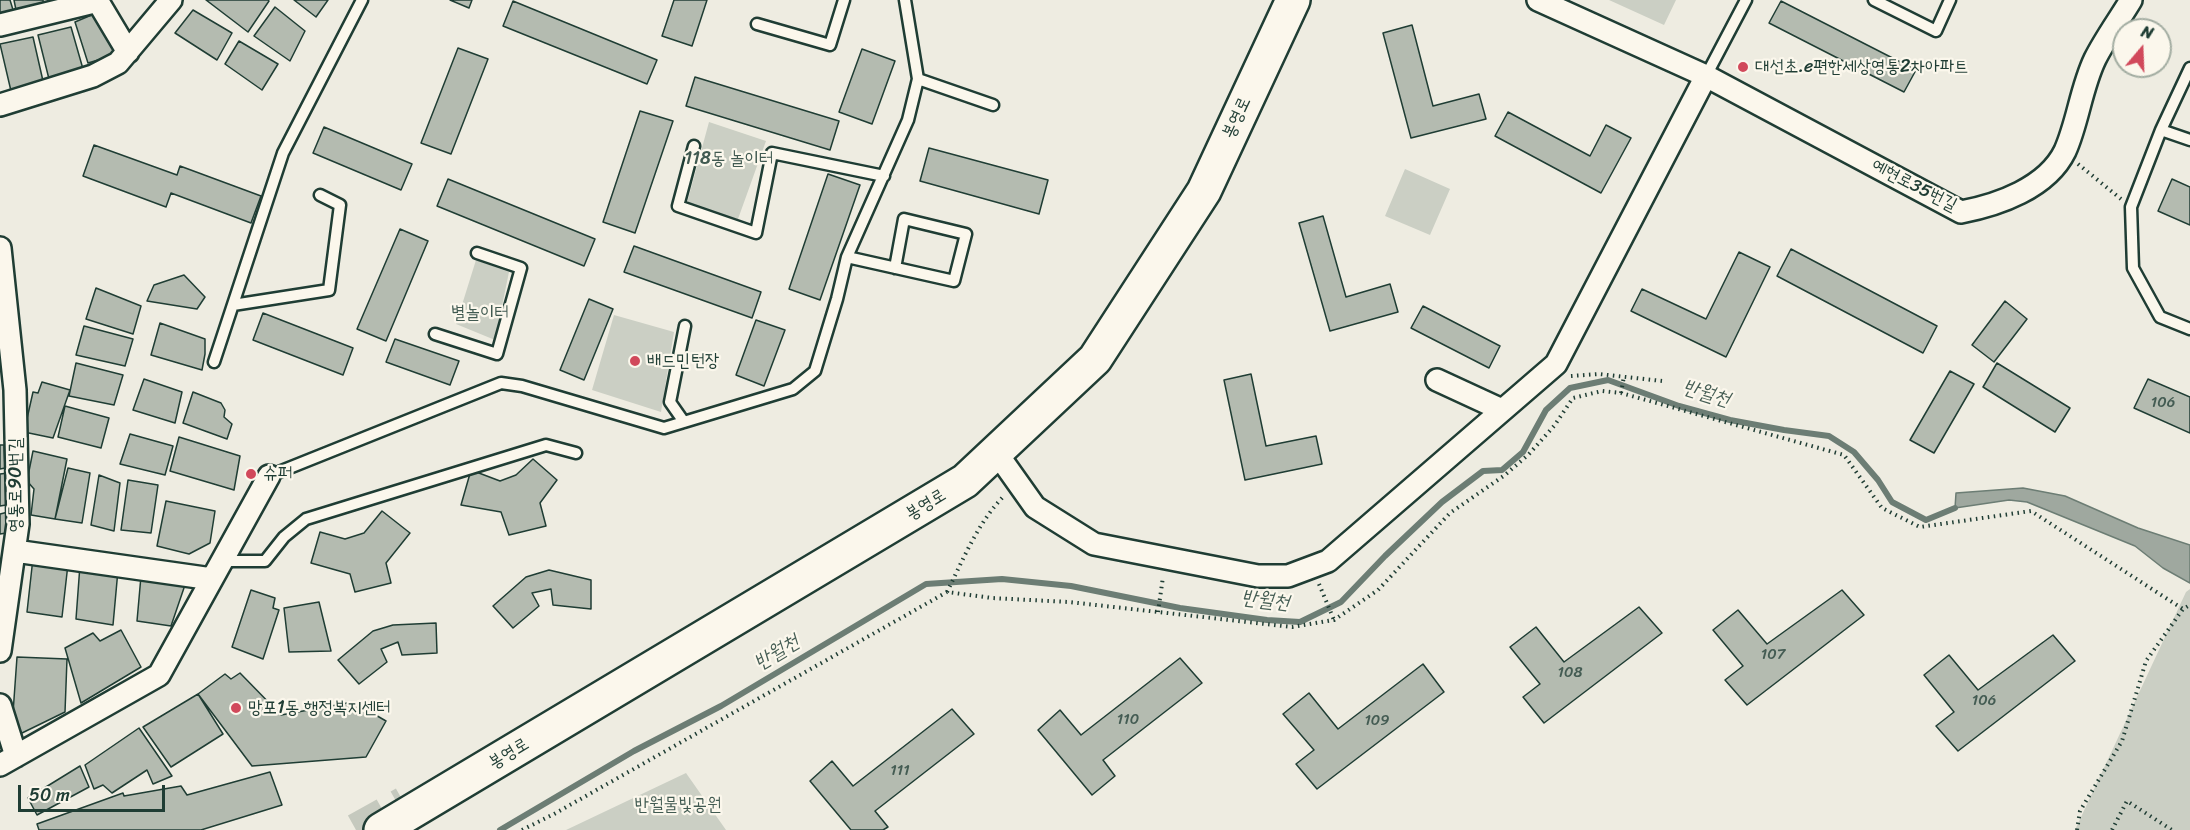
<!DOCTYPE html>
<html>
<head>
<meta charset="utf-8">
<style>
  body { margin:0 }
  #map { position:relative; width:2190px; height:830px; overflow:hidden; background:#eeece1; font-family:Sriracha,sans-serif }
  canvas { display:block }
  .north { position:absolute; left:2112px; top:18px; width:60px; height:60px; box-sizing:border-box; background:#fbf7ec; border:2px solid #a3ada2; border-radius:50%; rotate:19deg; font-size:16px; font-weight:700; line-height:24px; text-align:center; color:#1f3d34 }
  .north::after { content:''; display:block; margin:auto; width:21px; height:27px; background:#d1495b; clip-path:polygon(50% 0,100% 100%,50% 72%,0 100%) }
  .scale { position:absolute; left:18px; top:785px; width:147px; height:27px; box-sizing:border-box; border:3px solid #1f3d34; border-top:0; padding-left:8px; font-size:18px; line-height:21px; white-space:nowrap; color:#1f3d34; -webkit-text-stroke:4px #fbf7ec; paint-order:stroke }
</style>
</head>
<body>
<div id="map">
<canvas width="2190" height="830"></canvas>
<div class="north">N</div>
<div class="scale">50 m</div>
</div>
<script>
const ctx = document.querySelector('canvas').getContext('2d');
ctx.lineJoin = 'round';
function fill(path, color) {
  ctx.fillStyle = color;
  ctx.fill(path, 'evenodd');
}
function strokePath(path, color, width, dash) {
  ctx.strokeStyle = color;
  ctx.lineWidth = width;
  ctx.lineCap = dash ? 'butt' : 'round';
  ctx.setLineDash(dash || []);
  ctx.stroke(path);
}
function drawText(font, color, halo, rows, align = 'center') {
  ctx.font = font + ' Sriracha,"Poor Story",sans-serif';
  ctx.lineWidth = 4.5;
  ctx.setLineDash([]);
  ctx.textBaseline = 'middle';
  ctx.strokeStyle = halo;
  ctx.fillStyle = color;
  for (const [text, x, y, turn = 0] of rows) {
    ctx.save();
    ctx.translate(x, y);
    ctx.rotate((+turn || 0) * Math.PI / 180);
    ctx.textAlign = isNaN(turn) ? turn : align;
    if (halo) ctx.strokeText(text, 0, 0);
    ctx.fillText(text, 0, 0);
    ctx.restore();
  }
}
const green = new Path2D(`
  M1609,0H1676L1664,25Z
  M709,122L766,141L738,219L692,208L687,203Z
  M1405,169L1450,189L1430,235L1385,216Z
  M476,260L509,272L495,340L456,324Z
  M614,315L674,332L661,412L592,390Z
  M2190,589V830H2075L2186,592Z
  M686,773L726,830H566Z`);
const water = new Path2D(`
  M2023,488L2065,496L2138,528L2190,545V583L2163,568L2135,546L2027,502L2009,500L1955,508L1956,493Z`);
const stream = new Path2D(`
  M500,830L634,751L721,706L926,584L1002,579L1071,586L1180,608L1267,620L1300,622L1341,602L1385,556L1442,502L1483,471L1502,470L1523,452L1546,410L1570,388L1608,380L1679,406L1730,420L1784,430L1829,436L1854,452L1878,480L1892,502L1926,520L1955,508`);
const building = new Path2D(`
  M0,0H10L14,13L0,16Z
  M14,0H43L44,7L16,10Z
  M206,0H268L269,1L248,32Z
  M294,0H328L316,17Z
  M450,0H472L469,8Z
  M674,0H707L692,46L662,36Z
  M513,1L657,60L647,84L503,26Z
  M1781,1L1916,70L1904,92L1769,23Z
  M275,7L305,31L290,61L254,36Z
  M193,10L232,33L217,60L175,33Z
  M101,11L115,55L88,63L75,22Z
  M1412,25L1433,106L1479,94L1486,119L1411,138L1383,33Z
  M71,27L83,69L49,79L38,35Z
  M33,37L43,81L11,91L0,44Z
  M239,41L278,64L262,90L225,64Z
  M458,48L488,59L451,154L421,143Z
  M862,49L895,61L872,124L839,112Z
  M695,77L839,121L830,150L686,106Z
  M640,111L673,121L635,233L603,222Z
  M1508,112L1590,156L1606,125L1631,138L1601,193L1495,136Z
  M324,127L412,164L401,190L313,153Z
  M94,145L177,175L180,166L261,196L251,223L171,193L166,207L83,176Z
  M929,148L1048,180L1039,214L920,181Z
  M828,174L860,185L820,300L789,289Z
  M448,179L595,239L584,266L437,206Z
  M2172,179L2190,187V225L2158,211Z
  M1323,216L1346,297L1390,284L1398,312L1330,331L1299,223Z
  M400,229L428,241L386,341L357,329Z
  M634,246L761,292L752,318L624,272Z
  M1791,249L1937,326L1923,353L1777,276Z
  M1739,252L1770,267L1726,357L1631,311L1642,289L1706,319Z
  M184,275L205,297L197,309L147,301L154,285Z
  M96,288L141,306L133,334L86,319Z
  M589,299L613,309L584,380L560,370Z
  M2005,301L2027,319L1994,362L1972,345Z
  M1423,306L1500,346L1489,368L1411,328Z
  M263,313L353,348L343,375L253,340Z
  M756,320L785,330L764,386L736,375Z
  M160,323L205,339V354L202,370L151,355Z
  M84,326L133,339L125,366L76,355Z
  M395,339L459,361L450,385L386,362Z
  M76,363L123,375L114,405L69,396Z
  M1997,363L2070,408L2055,432L1983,387Z
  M1950,371L1974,384L1934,453L1910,440Z
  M1251,374L1266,446L1316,436L1322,464L1245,480L1224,380Z
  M144,379L182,392L175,423L133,410Z
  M2148,379L2190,397V433L2134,408Z
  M42,382L70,390L53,438L24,432L33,392L38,393Z
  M193,392L221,403L225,410L224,417L232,424L227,439L183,423Z
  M65,406L109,418L101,448L58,437Z
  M130,434L173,446L165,475L120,464Z
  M179,437L240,456L234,490L170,471Z
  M0,445H4L5,468L0,469Z
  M33,451L67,459L55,519L31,515L34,489L27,481Z
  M533,459L557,480L540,503L546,526L509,535L501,512L461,505L471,470L500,481L516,475Z
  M68,468L90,473L82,523L55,519Z
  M8,473L12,504L0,506V474Z
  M99,475L120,483L114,531L91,525Z
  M128,480L158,485L151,533L121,530Z
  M166,501L215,511L210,543L189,554L157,546Z
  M12,511L13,532L0,534V514Z
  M382,511L410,533L386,563L391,583L355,592L350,574L311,563L320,532L345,539L364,533Z
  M33,558L68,564L62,617L27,612Z
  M80,565L118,570L113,625L76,619Z
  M549,570L591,580V609L553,605L551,589L532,593L539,606L513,628L493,606L526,577Z
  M141,576L186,582L171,626L137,621Z
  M251,590L275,598L273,608L279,610L263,659L232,647Z
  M1842,590L1864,615L1747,705L1725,680L1743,666L1713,630L1738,610L1767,644Z
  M319,602L331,651L289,652L284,608Z
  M1639,607L1662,633L1544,723L1523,697L1540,684L1510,647L1536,627L1564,662Z
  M436,623L437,653L402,655L398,642L381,649L387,662L359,684L338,660L373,631L393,625Z
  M121,630L141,667L81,703L65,648L93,633L100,641Z
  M2053,635L2075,661L1958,751L1936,726L1954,712L1924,675L1949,655L1978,690Z
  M17,657L67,659L65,712L22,733L12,727Z
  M1180,658L1202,683L1103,760L1115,776L1092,795L1038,730L1060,710L1081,735Z
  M1423,664L1444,692L1317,789L1296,764L1314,750L1283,714L1309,693L1338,729Z
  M240,673L281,715L353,702L386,721L366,757L252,766L198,694L225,674L231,679Z
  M198,694L223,734L171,767L143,727Z
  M952,709L974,734L875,811L888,827L883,830H851L810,781L832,761L853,786Z
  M139,728L172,776L153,784L147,770L112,793L103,785L94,789L85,765Z
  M80,766L89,787L37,815L28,798Z
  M270,772L282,805L201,830H39L37,824L123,793L124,796L181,786L187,795Z`);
const highwayTunnel = new Path2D(`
  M356,830L404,803`);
const path = new Path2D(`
  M2078,164L2121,199
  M1571,376L1599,374L1662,381
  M1621,393L1624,376
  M1319,584L1334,620
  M947,592C963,560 978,522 1004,496
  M1158,612L1163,577
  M522,830L554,814L947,592L992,598L1069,602L1292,627L1334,620L1378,590L1450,513L1505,475L1529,454L1554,426L1573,398L1602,391L1621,393L1844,455L1882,508L1920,527L2031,511L2183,609
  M2077,830L2080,811L2122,741L2146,661L2183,609L2190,605
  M2112,830L2127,801L2172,830`);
const lane = new Path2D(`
  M1874,0L1936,31L1950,0
  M757,24L830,45L844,0
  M1706,76L1746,0
  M918,79L993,105
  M2161,130L2190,68
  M2190,140L2161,130L2131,207L2133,268L2160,317L2190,329
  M694,146L678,206L756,233L772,153L884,176
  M847,257L954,281L966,234L904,219L895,268
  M233,305L329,290L340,205L320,195
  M435,334L497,354L521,268L477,253
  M214,362L283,153L362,0
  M684,422L670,402L685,326
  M269,476L501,383L522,386L664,428L793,389L815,371L837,299L847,257L908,120L918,79L905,0
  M222,561H265L284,537L306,519L546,445L576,453`);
const street = new Path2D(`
  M97,0L128,52
  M1538,0L1706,76L1961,212C1998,205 2047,188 2065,151C2078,122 2081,88 2095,59C2105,39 2119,20 2131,0
  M0,25L98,1
  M0,105L93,76L118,63L171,0
  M0,248L15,390L18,524L0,651
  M1437,380L1502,410
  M996,452L1035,507L1094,544L1258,576H1288L1328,561L1556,364L1706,76
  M15,551L212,579
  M0,705L16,756
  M0,765L159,675L269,476`);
const highway = new Path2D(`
  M381,830L965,481L1095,359L1204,191L1293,0`);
const markers = [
  [1743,67,6,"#d1495b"],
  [635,361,6,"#d1495b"],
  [251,474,6,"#d1495b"],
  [236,708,6,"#d1495b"]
];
const numberNames = [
  ["106",2163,403],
  ["107",1773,655],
  ["108",1570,673],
  ["106",1984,701],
  ["110",1128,720],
  ["109",1377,721],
  ["111",900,771]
];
const poiNames = [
  ["대선초.e편한세상영통2차아파트",1755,67],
  ["배드민턴장",647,361],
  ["슈퍼",263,474],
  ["망포1동 행정복지센터",248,708]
];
const streetNames = [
  ["봉영로",1237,118,-65],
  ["예현로35번길",1914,186,27],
  ["영통로90번길",16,485,-90],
  ["봉영로",926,505,-31],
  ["봉영로",509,754,-31]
];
const parkNames = [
  ["118동 놀이터",729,159],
  ["별놀이터",480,313],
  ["반월물빛공원",678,805]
];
const waterNames = [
  ["반월천",1706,394,17],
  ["반월천",1265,601,7],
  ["반월천",777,653,-31]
];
fill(green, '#cbcfc4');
fill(water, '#9fa89f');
strokePath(water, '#6c7d74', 1.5);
strokePath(stream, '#6c7d74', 6);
fill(building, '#b4bbb0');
strokePath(building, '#1f3d34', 1.5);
strokePath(highwayTunnel, '#c5c9be', 33, [33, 16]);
strokePath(lane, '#1f3d34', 15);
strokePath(street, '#1f3d34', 26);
strokePath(highway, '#1f3d34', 38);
strokePath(path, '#1f3d34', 4, [1.5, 4.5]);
strokePath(lane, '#fbf7ec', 10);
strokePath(street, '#fbf7ec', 21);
strokePath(highway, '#fbf7ec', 33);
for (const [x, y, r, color] of markers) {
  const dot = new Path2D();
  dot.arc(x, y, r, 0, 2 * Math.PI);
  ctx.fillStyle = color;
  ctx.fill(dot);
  strokePath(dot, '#fbf7ec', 2);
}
drawText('15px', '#445c53', null, numberNames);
drawText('18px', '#1f3d34', '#fbf7ec', poiNames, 'left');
drawText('18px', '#1f3d34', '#fbf7ec', streetNames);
drawText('18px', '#415a51', '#fbf7ec', parkNames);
drawText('italic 20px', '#455d54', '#fbf7ec', waterNames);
</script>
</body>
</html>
